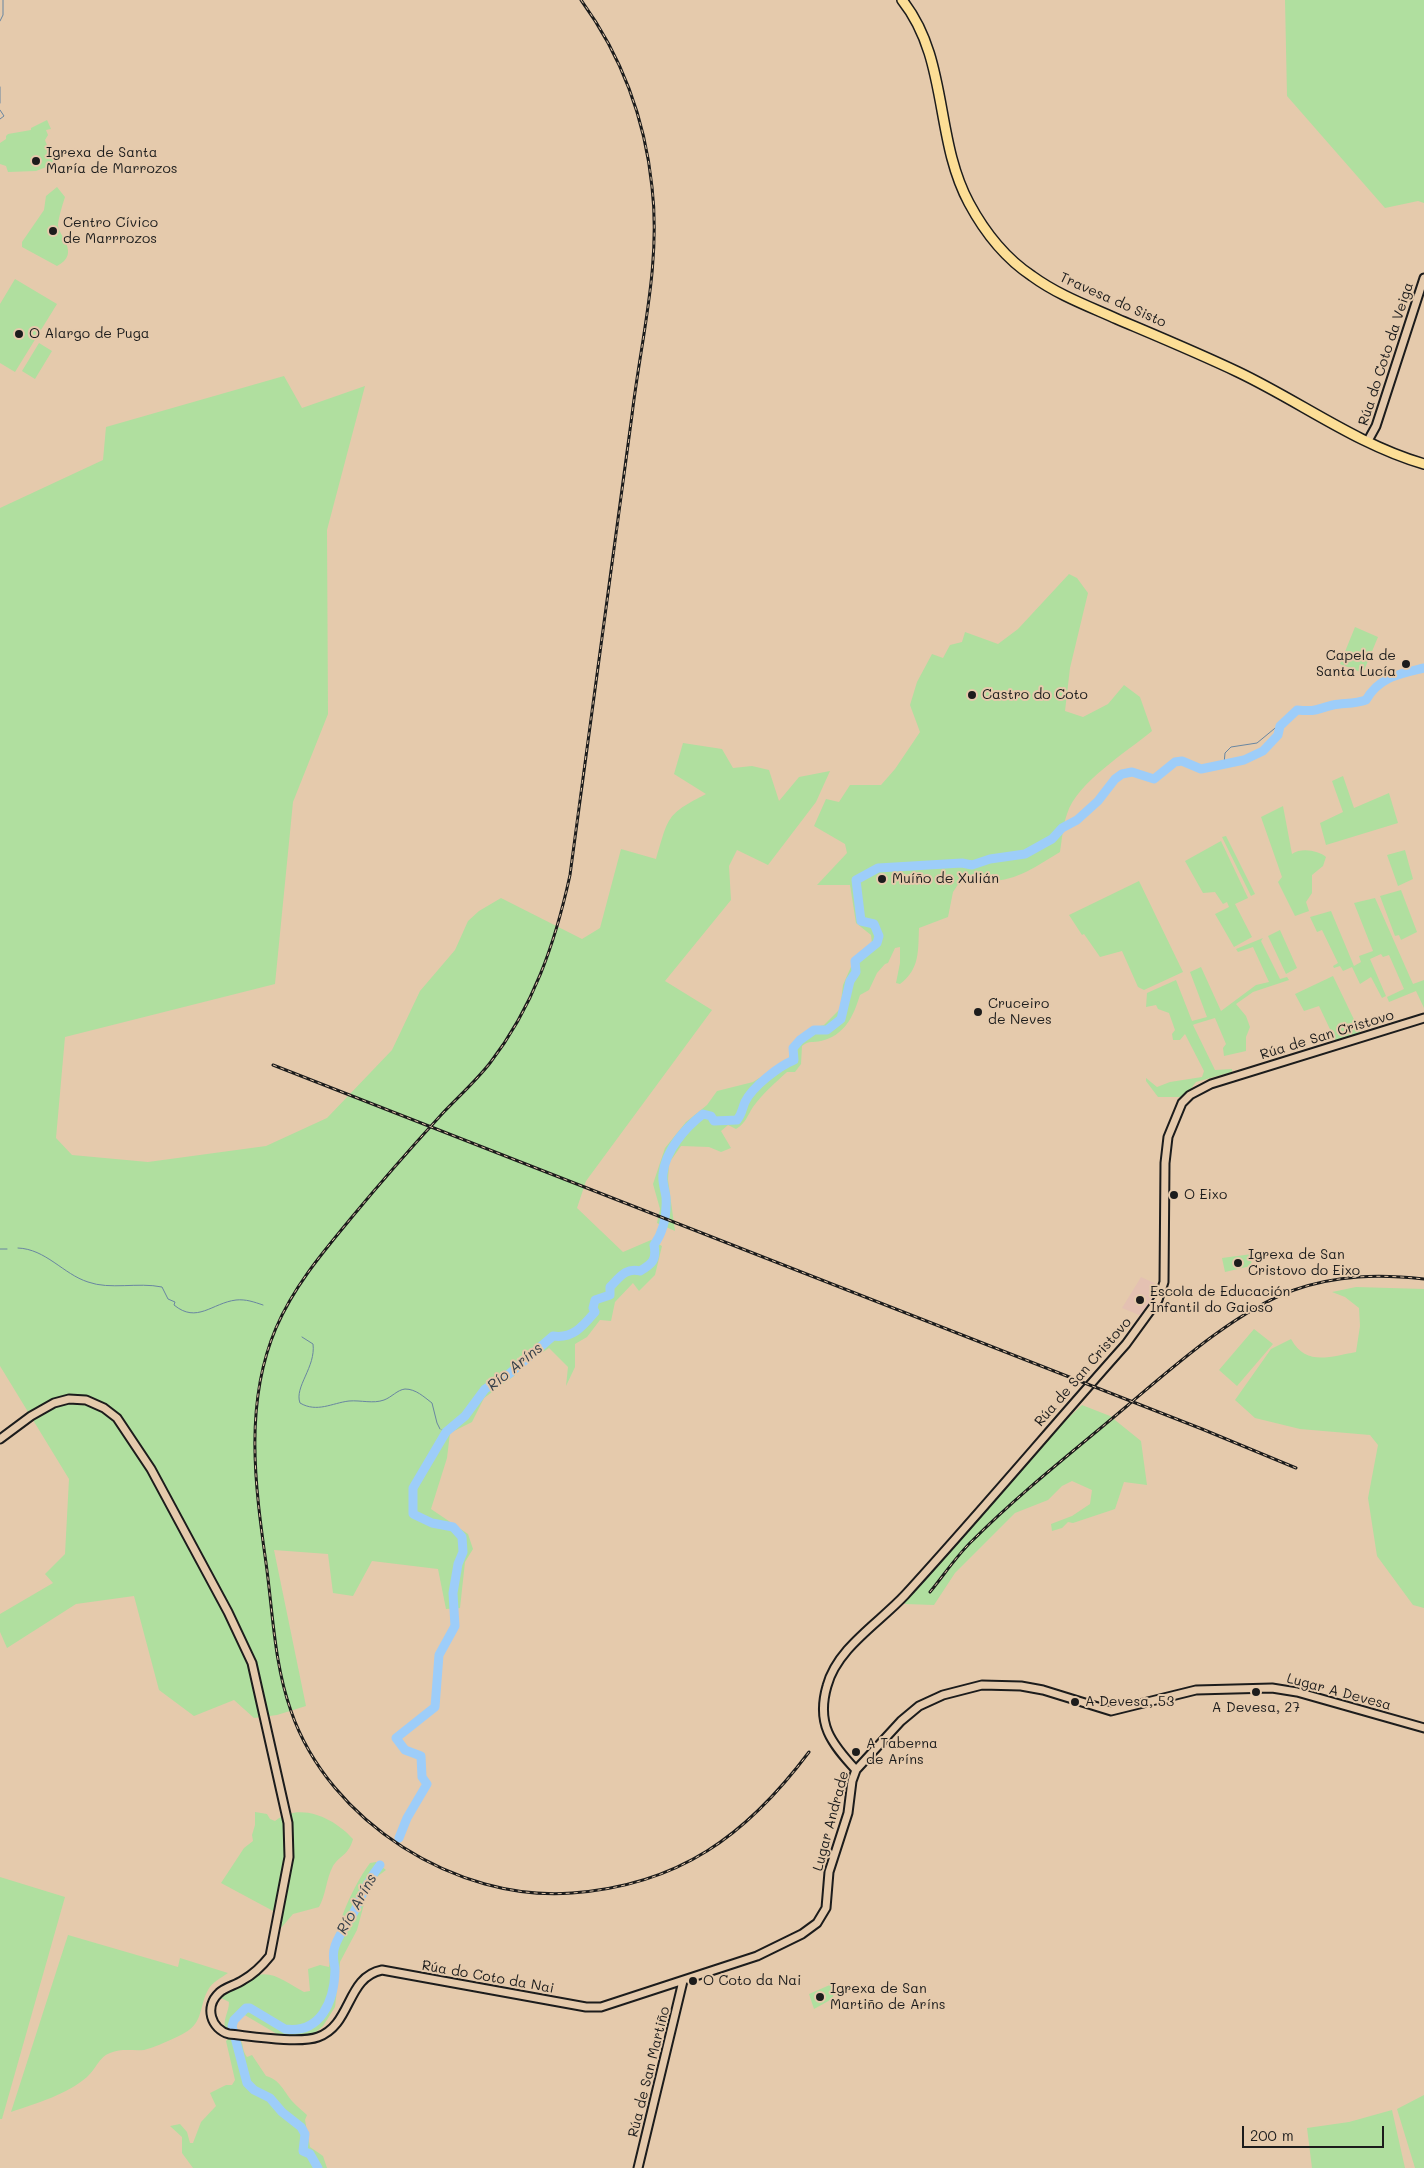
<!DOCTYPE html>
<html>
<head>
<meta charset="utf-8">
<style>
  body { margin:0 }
  #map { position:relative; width:1424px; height:2168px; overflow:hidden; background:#e5caac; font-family:Mali,sans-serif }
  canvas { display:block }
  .scale { position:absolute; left:1242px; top:2126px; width:142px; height:22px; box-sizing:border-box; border:2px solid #1c1c1c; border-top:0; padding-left:6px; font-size:15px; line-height:18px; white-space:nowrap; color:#1c1c1c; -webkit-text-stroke:4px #e5caac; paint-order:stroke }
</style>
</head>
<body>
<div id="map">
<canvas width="1424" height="2168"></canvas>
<div class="scale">200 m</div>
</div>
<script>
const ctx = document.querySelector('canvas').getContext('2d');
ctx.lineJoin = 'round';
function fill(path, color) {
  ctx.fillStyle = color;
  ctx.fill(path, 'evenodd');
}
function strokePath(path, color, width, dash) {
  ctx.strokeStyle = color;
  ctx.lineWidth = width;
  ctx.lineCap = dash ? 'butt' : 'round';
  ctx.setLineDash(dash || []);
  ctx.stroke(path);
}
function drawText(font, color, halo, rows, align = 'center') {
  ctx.font = font + ' Mali,sans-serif';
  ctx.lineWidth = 4;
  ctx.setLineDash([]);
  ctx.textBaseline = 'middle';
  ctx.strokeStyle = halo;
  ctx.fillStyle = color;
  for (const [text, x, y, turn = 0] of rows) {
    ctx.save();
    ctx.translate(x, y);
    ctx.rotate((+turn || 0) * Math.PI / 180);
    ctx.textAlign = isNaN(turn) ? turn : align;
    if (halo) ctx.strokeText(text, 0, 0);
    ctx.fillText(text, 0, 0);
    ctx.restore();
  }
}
const built = new Path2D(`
  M1141,1277L1161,1286L1144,1317L1122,1308Z`);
const green = new Path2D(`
  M1285,0H1424V203L1418,201L1385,208L1287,96Z
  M47,120L51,129L46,130L48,135L45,140L54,164L36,171L8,172L6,166L0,164V143L6,139V136L8,134L31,130V128Z
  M57,187L65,197C62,206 59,216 58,224C57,235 82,253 57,266L22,247V242L44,210L46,196Z
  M15,279L57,304L15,372L0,363V304Z
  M39,343L52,351L35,379L22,371Z
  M284,376L302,408L365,386L327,530L328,714L293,802L275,984L65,1037L56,1138L72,1155L148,1162L266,1146L327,1118L392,1050L420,991L455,950L468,921L479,911L501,898L582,939L600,928L621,849L656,859C669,817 665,815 706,794L674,774L683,743L722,749L733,768L752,766L769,770L779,801L799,777L830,771L816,802L768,865L737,850L729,866L731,900L665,981L712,1010L586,1181L577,1208L623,1252L651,1240L662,1246L655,1275L639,1291L633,1283L615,1302L611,1321L600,1320L587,1337L575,1344V1367L566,1386L568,1367L549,1348L528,1362L514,1376L484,1398L472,1422L450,1433L447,1458L431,1509L468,1534L473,1549L465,1562L460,1608L446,1609L438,1569L372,1561L353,1596L333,1593L328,1554L274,1550L306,1706L277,1715L254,1718L234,1700L194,1716L159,1690L134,1596L76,1604L7,1648L0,1632V1614L53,1583L45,1574L65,1554L69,1479L0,1366V508L103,460L106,427Z
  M1069,574L1077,578L1088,593L1070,668L1065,711L1083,717L1108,704L1124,685L1140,697L1152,731C1127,752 1077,782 1067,814C1063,825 1062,839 1060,852C1038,865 1017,881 990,881C983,881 972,878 963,877L953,892L948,917L919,928C918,951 920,969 900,984L896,983L900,963V947L895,948L888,963L885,964L877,973L869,990L860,995C853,1017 845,1035 821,1041C813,1043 809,1040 802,1046L801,1064L795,1072H787C775,1083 763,1093 753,1107C747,1116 746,1123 736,1129L728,1125L721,1131L731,1148L721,1152L709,1147L681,1146L669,1163L668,1180L675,1231L657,1223L660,1209L653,1184L665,1148L686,1122L707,1105L717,1091L753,1082L789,1059V1047L811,1028L824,1025L840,1009L843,985L854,960L872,944L871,935L856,923L850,885H817L847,853L845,844L814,826L826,799L839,802L850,785H881L895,769L920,732L910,705L917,682L932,654L943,658L950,645L962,642L965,632L998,644L1018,629Z
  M1355,627L1378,637L1363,673L1340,664Z
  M1343,776L1354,808L1389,793L1398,823L1326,845L1320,823L1343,812L1332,781Z
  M1283,806L1292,854C1302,847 1319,851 1326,857L1323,866L1312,875V893L1306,902L1309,911L1295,916L1278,882L1282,877L1261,817Z
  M1226,836L1255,894L1251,896L1222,837Z
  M1221,841L1248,898L1235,904L1252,937L1234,947L1215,914L1229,907L1227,902L1223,904L1215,892L1203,893L1185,861Z
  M1405,850L1413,879L1398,886L1387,855Z
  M1139,881L1183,972L1144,990L1138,987L1122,951L1100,957L1084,934L1082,935L1069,915Z
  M1401,890L1417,932L1401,940L1399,935L1395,936L1380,896Z
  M1375,898L1413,984L1424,980V1008L1416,991L1389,1002L1387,997L1404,989L1389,955L1383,957L1381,954L1370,959L1386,996L1382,998L1371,977L1360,984L1352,967L1343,971L1340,966L1334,968L1333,966L1338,963L1322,930L1317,932L1310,917L1331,911L1354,966L1361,962L1359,956L1373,951L1354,903Z
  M1280,930L1297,968L1286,974L1268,936Z
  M1263,938L1261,941L1280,979L1287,977L1289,980L1253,992L1236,1004L1246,1016L1250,1027L1246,1037V1051L1224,1056L1223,1048L1226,1044L1215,1018L1195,1024L1193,1025L1215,1070L1232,1069V1072L1196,1082L1187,1094L1180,1097H1158L1146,1081V1078L1157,1087L1170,1082L1202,1077L1204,1071L1185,1034L1180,1040H1173L1172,1034L1175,1030L1169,1013L1158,1009L1156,1005L1146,1007L1147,993L1176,980L1192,1021L1207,1017L1190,972L1201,967L1221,1011L1256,985L1269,982L1253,947L1238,952L1236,949Z
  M1333,976L1361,1034L1336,1042L1319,1006L1304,1011L1295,994Z
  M1252,1254L1251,1266L1225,1272L1222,1258Z
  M1356,1287L1424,1289V1608L1413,1605L1377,1556L1368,1498L1378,1445L1370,1435L1300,1429L1255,1418L1235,1400L1271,1349L1291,1339C1306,1366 1329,1357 1356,1352L1360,1326L1359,1308L1345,1297L1332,1292Z
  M1254,1329L1273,1344L1237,1386L1219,1370Z
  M1082,1405L1110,1416L1141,1441L1147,1485L1124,1482L1115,1509L1073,1523L1068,1522L1062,1528L1052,1531L1051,1524L1072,1516L1090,1504L1092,1490L1072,1481L1062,1486L1048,1500L1015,1513L955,1573L934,1605L905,1604L904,1601L1047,1438Z
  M255,1812L267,1814L270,1819L275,1821C301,1801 335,1819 353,1839C349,1855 339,1856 333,1866C326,1879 326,1895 319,1907L293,1914L281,1928L275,1922V1912L221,1883L244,1848L253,1841L252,1835L255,1825Z
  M376,1862L386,1870L370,1882L357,1930L340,1962L335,2007L323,2026L316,2032L303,2036L288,2035L277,2034L243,2014L236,2025L237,2030L225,2029C223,2018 229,2012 229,2002L221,1998L222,1994C236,1990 241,1982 253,1977C271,1968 288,1984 304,1992L310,1991L308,1969L320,1965L329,1967C333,1934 350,1890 370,1863Z
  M0,1877L65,1897L2,2119H0Z
  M68,1935L178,1967L180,1958L228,1973C221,1978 212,1982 208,1990C200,2004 203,2020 189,2030C181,2036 153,2048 144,2050C132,2051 122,2048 110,2053C99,2057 96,2069 87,2077C66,2095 37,2103 11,2112Z
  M832,1984L835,1991L832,1999L814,2009L809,1994Z
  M230,2037C248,2039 239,2046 247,2057L252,2055L266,2076C280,2080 283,2090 292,2101C296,2106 302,2110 307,2115L305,2120L310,2147L323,2156L327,2168H193L182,2153V2137L170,2126L180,2124L187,2132L190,2143H193L201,2122L216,2106L210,2093L226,2085H232L235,2080L226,2041Z
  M1424,2095V2168H1415L1397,2109Z
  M1392,2110L1405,2168H1312L1307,2128L1349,2122Z`);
const stream = new Path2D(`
  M0,21L3,15V0
  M0,87V103
  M0,110L4,116L0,119
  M1224,764L1225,753L1231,747L1257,743L1297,710
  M18,1248C46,1249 63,1274 88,1282C110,1290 138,1282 162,1287L168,1299L175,1302L174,1305C197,1324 212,1303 236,1300C246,1299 254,1302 263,1305
  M0,1249H7
  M302,1337L313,1344C316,1367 294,1387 300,1403C317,1413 332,1403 349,1401C361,1400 373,1404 384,1400C392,1397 397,1390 405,1389C416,1389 424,1397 432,1403L437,1423L440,1429
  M442,1430L446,1432`);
const river = new Path2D(`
  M399,1838L407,1818L427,1784L422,1777L421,1756L405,1750L396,1738L435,1707L439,1655L455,1626L453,1593L458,1564L463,1552L462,1537L453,1527L432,1523L413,1514V1488L446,1432L465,1416L485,1389L509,1374L553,1336C573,1339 583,1326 595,1312L593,1308L595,1300L610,1295V1287C619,1278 626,1267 640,1271C652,1264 657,1260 654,1245C664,1231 667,1214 666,1197C665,1190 662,1182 663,1174C665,1151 685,1128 703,1114L711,1116L714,1121L737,1120C742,1114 742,1109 745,1102C752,1087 779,1066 794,1060L793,1048L800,1040L814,1030H827L841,1019L850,981L856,972L855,961L877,943L879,936L874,924L861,921L856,880L878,868L962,863L972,865L990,859L1025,854L1052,839L1062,828L1077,820L1098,801L1115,779L1122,774L1132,772L1154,779L1175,762L1182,761L1201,769L1244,760L1263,751L1278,735L1280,726L1297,710C1317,712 1316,709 1333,705C1344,703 1355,704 1366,700C1379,677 1399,674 1424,668
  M318,2168L310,2154L303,2151L305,2134L301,2127L282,2112L270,2098L254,2090L247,2083L232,2026L234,2020L246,2008H250L285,2029C321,2034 334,2001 335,1971C335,1962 331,1957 335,1946C339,1934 348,1923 354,1912C362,1895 368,1880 380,1865`);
const secondary = new Path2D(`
  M1370,437L1376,426L1424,278
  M0,1439L31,1416L54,1403L69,1399L86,1400L104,1408L117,1418L151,1469L228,1612L252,1663L288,1823L289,1857L270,1956C262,1966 254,1974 243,1980C236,1985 225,1987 219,1993C204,2007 211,2029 229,2034C250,2036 299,2044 318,2037C352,2025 346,1977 382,1970L586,2007H601L757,1956L802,1934L817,1923L826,1908L829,1872L848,1813L852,1781L856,1770L901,1721L919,1706L943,1695L982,1685L1021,1686L1043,1690L1111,1711L1196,1690L1272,1688L1297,1692L1424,1728
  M856,1770C831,1743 816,1724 827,1686C837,1648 879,1623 905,1595C980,1513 1052,1427 1126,1344L1158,1300L1164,1282L1165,1163L1168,1137L1182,1103L1190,1095L1211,1084L1424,1018
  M638,2168L683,1981`);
const highway = new Path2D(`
  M902,0C949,59 934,138 969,203C984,231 1005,258 1032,276C1058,295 1088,306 1117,319C1157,336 1198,353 1238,372C1301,402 1356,444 1424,464`);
const rail = new Path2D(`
  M581,0C621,55 645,119 652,187C661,264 641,339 632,415C612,569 590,722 570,875C555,944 533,1007 490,1063C475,1082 457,1098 441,1115C410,1149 381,1182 352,1217C323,1252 294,1286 276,1328C244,1403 255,1485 266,1563C273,1613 274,1663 291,1711C329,1822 457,1902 572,1893C679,1885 746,1836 809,1752
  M273,1065L1202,1429L1296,1468
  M930,1592C944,1575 957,1555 973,1540C1021,1492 1075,1450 1127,1406C1173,1367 1237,1310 1294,1290C1337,1275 1379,1274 1424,1279`);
const markers = [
  [36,161,5,"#1c1c1c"],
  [53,231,5,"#1c1c1c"],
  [19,334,5,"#1c1c1c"],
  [1406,664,5,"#1c1c1c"],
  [972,695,5,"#1c1c1c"],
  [882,879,5,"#1c1c1c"],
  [978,1012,5,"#1c1c1c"],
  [1174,1195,5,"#1c1c1c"],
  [1238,1263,5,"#1c1c1c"],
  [1140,1300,5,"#1c1c1c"],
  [1256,1692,5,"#1c1c1c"],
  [1075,1702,5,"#1c1c1c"],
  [856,1752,5,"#1c1c1c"],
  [693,1981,5,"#1c1c1c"],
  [820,1997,5,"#1c1c1c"]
];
const poiNames = [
  ["Igrexa de Santa",46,153],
  ["María de Marrozos",46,169],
  ["Centro Cívico",63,223],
  ["de Marrrozos",63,239],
  ["O Alargo de Puga",29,334],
  ["Capela de",1396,656,"right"],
  ["Santa Lucía",1396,672,"right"],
  ["Castro do Coto",982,695],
  ["Muíño de Xulián",892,879],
  ["Cruceiro",988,1004],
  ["de Neves",988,1020],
  ["O Eixo",1184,1195],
  ["Igrexa de San",1248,1255],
  ["Cristovo do Eixo",1248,1271],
  ["Escola de Educación",1150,1292],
  ["Infantil do Gaioso",1150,1308],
  ["A Devesa, 53",1085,1702],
  ["A Devesa, 27",1256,1708,"center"],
  ["A Taberna",866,1744],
  ["de Aríns",866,1760],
  ["O Coto da Nai",703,1981],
  ["Igrexa de San",830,1989],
  ["Martiño de Aríns",830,2005]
];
const streetNames = [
  ["Travesa do Sisto",1113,300,24],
  ["Rúa do Coto da Veiga",1386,354,-72],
  ["Rúa de San Cristovo",1327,1035,-17],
  ["Rúa de San Cristovo",1083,1372,-49],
  ["Lugar A Devesa",1339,1692,15],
  ["Lugar Andrade",831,1821,-75],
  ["Rúa do Coto da Nai",488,1977,10],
  ["Rúa de San Martiño",649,2072,-76]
];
const waterNames = [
  ["Río Aríns",515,1367,-39],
  ["Río Aríns",357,1904,-61]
];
fill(built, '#e4c1b2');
fill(green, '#b0df9f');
strokePath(stream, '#6986a1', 1);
strokePath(river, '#9dcdf9', 9);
strokePath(secondary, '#1c1c1c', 11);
strokePath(highway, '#1c1c1c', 12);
strokePath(secondary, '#e5caac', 7);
strokePath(highway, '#fcde96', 9);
strokePath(rail, '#1c1c1c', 3);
strokePath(rail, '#e5caac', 1, [4]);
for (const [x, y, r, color] of markers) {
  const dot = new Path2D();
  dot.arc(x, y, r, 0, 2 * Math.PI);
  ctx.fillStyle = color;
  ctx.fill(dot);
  strokePath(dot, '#e5caac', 2);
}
drawText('14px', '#1c1c1c', '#e5caac', poiNames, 'left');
drawText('14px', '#1c1c1c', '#e5caac', streetNames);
drawText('italic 15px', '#363f48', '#e5caac', waterNames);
</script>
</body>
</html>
